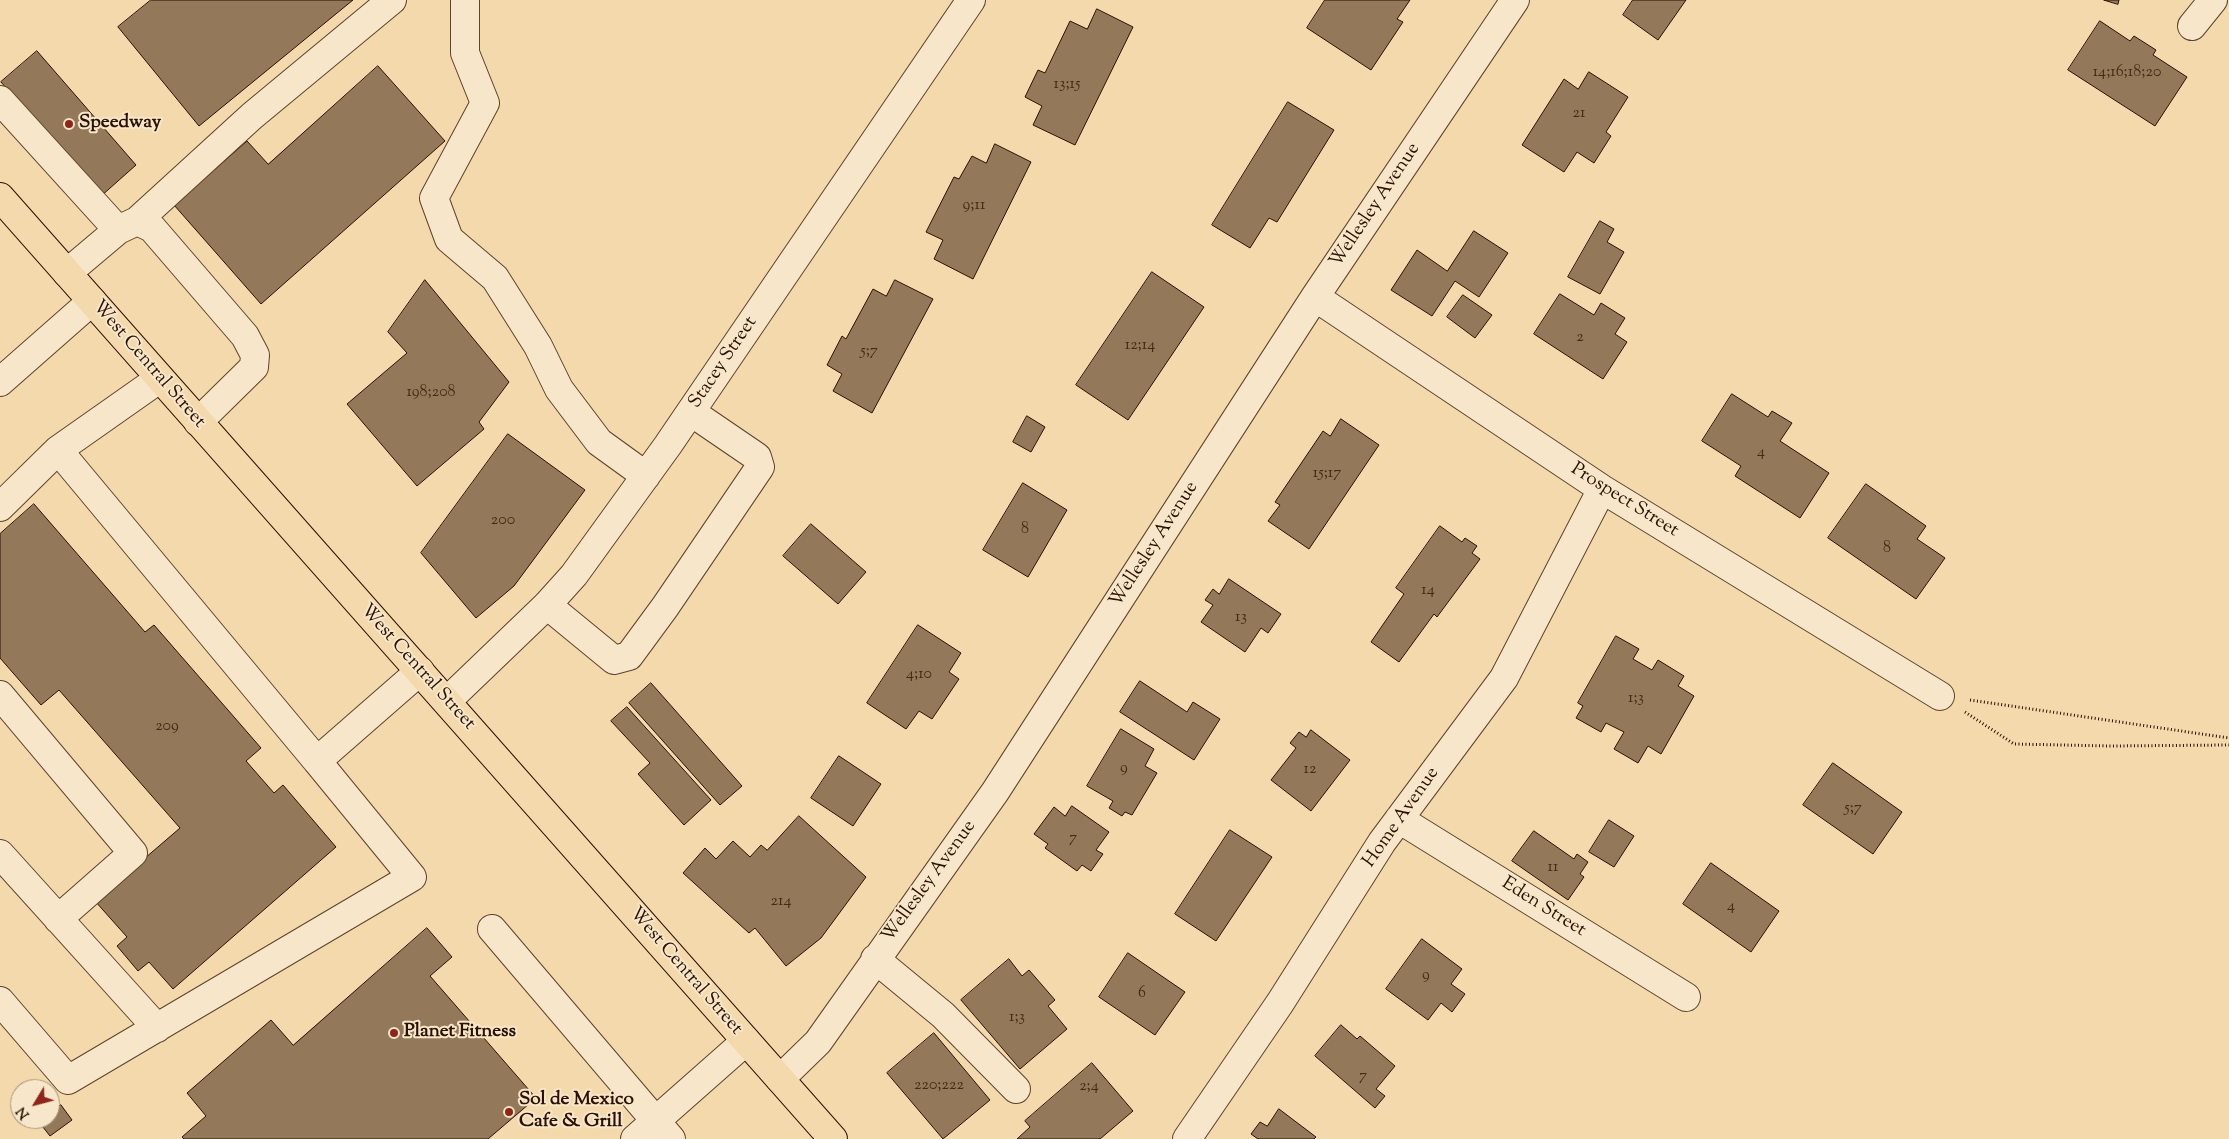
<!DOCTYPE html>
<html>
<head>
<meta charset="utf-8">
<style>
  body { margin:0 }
  #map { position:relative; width:2229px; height:1139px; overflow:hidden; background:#f3d9ac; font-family:"Sorts Mill Goudy",serif }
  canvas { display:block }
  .north { position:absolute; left:10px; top:1079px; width:50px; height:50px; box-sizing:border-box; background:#f7e6c9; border:1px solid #a59179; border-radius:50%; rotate:233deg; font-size:14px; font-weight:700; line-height:20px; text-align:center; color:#2b1100 }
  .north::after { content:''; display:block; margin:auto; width:18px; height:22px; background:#8f2418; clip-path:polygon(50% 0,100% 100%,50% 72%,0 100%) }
</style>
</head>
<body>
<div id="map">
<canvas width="2229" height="1139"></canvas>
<div class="north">N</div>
</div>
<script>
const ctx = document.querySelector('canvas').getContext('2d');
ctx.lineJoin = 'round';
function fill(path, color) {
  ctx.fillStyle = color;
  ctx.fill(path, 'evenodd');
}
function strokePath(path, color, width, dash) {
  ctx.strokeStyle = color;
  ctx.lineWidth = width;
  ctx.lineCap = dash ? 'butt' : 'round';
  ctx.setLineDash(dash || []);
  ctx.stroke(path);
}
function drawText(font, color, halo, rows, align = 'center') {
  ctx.font = font + ' "Sorts Mill Goudy",serif';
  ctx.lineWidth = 4;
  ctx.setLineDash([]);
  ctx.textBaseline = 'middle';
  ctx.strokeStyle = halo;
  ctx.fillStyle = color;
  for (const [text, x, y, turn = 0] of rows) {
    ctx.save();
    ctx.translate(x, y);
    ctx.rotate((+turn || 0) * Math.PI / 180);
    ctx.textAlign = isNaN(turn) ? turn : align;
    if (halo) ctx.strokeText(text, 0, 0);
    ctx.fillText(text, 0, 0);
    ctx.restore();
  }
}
const building = new Path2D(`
  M151,0H353L199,126L118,27Z
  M1325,0H1410L1397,19L1403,22L1371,70L1307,28Z
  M1633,0H1686L1658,40L1623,15Z
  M2104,0H2119L2118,4Z
  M1097,9L1133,27L1075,145L1033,125L1042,106L1025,97L1038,70L1045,73L1070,21L1087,29Z
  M2100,21L2130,41L2134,36L2156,50L2153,55L2187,77L2155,126L2068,70Z
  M37,51L136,165L100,197L1,82Z
  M378,66L445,141L261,304L174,205L247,141L268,164Z
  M1589,72L1628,97L1606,132L1611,136L1594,163L1577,152L1564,172L1522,145L1564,79L1578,89Z
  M1288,102L1334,130L1277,222L1269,218L1250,248L1212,225Z
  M995,144L1031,162L973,279L934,259L943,240L926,232L954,177L959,179L972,156L986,163Z
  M1600,221L1614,229L1607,242L1624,252L1600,294L1568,277Z
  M1474,231L1508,253L1479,297L1455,281L1432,316L1391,290L1417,250L1447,271Z
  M1152,272L1204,307L1128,420L1076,385Z
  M425,280L509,382L479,422L484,429L417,486L347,404L407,353L388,332Z
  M895,280L933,299L872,413L833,391L842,374L827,365L842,336L846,339L873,289L886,296Z
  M1560,294L1594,315L1601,303L1625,318L1615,334L1627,342L1603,379L1534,334Z
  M1463,295L1492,315L1475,338L1447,317Z
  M1732,394L1768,417L1772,411L1792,423L1780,441L1829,473L1800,518L1735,476L1741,466L1702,441Z
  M1027,416L1045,427L1031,452L1013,442Z
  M1341,419L1379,445L1309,549L1268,521L1280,505L1275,502L1323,431L1330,436Z
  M508,434L585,490L514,586L476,618L421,553Z
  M1023,483L1067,510L1028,577L983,550Z
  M1866,484L1926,526L1917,539L1945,558L1916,599L1828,538Z
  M34,504L145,632L154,625L261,748L246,761L274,793L283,785L336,847L173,989L149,962L138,971L117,946L127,937L95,901L180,828L59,690L41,705L0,658V534Z
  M811,524L866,572L838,604L783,556Z
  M1440,526L1462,542L1465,538L1477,546L1472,553L1480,559L1437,617L1434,614L1399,662L1371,642L1404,594L1396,588Z
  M1229,579L1281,614L1268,633L1261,628L1245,652L1201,622L1213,605L1205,600L1213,589L1219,594Z
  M918,625L961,653L949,672L959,679L932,719L919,711L906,729L867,703Z
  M1616,636L1639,649L1633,659L1652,670L1658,660L1684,676L1678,686L1694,696L1661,754L1648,746L1638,763L1614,749L1624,732L1606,723L1601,732L1576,718L1583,706L1578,703Z
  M1140,681L1187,712L1193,702L1220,719L1194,760L1120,712Z
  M651,683L742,786L720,805L629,703Z
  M627,707L711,800L684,825L638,774L650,763L611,721Z
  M1121,729L1154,749L1145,766L1157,773L1132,815L1125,812L1122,816L1109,808L1113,801L1087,786Z
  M1311,730L1350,760L1311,811L1271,780L1296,748L1290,743L1299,732L1306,737Z
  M839,756L881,784L853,826L811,798Z
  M1833,763L1902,812L1873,854L1803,805Z
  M1072,806L1109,832L1096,850L1103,854L1091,871L1082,865L1077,871L1045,848L1048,844L1034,834L1054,807L1065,816Z
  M799,816L866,877L821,938L786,966L755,928L749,933L683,873L705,848L716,859L733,841L750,857L761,845L767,850Z
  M1609,820L1634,836L1614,867L1589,852Z
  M1230,830L1272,857L1216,941L1175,914Z
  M1534,831L1574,859L1577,854L1588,862L1580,874L1584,877L1568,900L1512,861Z
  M1711,863L1779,911L1751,952L1683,904Z
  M427,928L452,957L430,976L536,1098L488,1139H184L182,1137L206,1116L187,1093L271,1020L293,1045Z
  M1422,939L1462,969L1451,984L1465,994L1452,1012L1441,1003L1428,1020L1386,989Z
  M1128,953L1185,992L1155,1035L1099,997Z
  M1009,959L1022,976L1029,970L1055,1000L1048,1006L1067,1029L1020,1069L961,1000Z
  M1341,1025L1357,1039L1360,1036L1395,1066L1376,1089L1385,1096L1375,1108L1315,1056Z
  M934,1033L990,1100L943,1139L887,1073Z
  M1092,1063L1133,1111L1100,1139H1017L1030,1127L1025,1121Z
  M61,1105L72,1120L50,1136L39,1122L43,1119H50V1113Z
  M1279,1109L1316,1137L1314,1139H1258L1251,1134L1260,1122L1267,1126Z`);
const path = new Path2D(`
  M1970,700L2229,738
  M1965,712L2014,744L2110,746L2229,745`);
const minor = new Path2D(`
  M465,0V53L485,103L434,198L449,239L495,278L538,346L559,389L599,442L646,476
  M2192,26L2213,0
  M0,100L118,230L137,221L152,228L245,336L255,355L254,367L198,422
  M137,221L252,116L392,0
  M67,273L118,230
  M1315,297L1602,489L1940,696
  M0,382L92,301
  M58,450L317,761
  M0,507L58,450L159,379
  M547,605L614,660L629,656L665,607L760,467L757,457L691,412
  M0,695L133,853L58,919
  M447,701L547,605L574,575L668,445L971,0
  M1399,819L1686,997
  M0,854L157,1028
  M492,929L671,1139
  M875,959L943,1015L1016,1089
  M0,1001L68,1080L412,877L317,761L420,671
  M780,1079L818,1042L995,792L1315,297L1515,0
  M635,1139L746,1041
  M1187,1139L1280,1003L1382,842L1504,678L1602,489`);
const major = new Path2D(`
  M0,197L833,1139`);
const markers = [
  [69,124,5,"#8f2418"],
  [394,1033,5,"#8f2418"],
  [509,1112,5,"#8f2418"]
];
const numberNames = [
  ["14;16;18;20",2127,73],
  ["13;15",1067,85],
  ["21",1579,114],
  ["9;11",974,206],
  ["2",1580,338],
  ["12;14",1140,346],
  ["5;7",869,352],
  ["198;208",431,393],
  ["4",1761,453],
  ["15;17",1327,474],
  ["200",503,521],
  ["8",1025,530],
  ["8",1887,549],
  ["14",1428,591],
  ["13",1241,618],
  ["4;10",919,675],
  ["1;3",1636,699],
  ["209",167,727],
  ["9",1124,769],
  ["12",1310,770],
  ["5;7",1853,809],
  ["7",1073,839],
  ["11",1553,868],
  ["214",781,902],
  ["4",1731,907],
  ["9",1426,976],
  ["6",1142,994],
  ["1;3",1017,1018],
  ["7",1363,1077],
  ["220;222",939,1086],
  ["2;4",1089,1087]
];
const poiNames = [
  ["Speedway",79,124],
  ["Planet Fitness",404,1033],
  ["Sol de Mexico",519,1101],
  ["Cafe & Grill",519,1123]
];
const streetNames = [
  ["Wellesley Avenue",1376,206,-56],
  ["Stacey Street",724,363,-56],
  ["West Central Street",148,365,49],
  ["Prospect Street",1624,501,32],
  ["Wellesley Avenue",1155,545,-57],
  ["West Central Street",417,668,48],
  ["Home Avenue",1402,818,-55],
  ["Wellesley Avenue",930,882,-54],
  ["Eden Street",1543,908,32],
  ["West Central Street",685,972,49]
];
fill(building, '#937959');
strokePath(building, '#2b1100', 1);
strokePath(minor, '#5d432b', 30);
strokePath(major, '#2b1100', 30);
strokePath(path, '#2b1100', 3, [1, 2.5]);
strokePath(minor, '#f7e6c9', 28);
strokePath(major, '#f3d9ac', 28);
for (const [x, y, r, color] of markers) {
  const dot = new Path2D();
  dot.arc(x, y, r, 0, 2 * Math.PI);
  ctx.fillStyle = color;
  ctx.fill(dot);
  strokePath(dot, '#f7e6c9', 2);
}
drawText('16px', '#452b16', null, numberNames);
drawText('bold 19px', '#2b1100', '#f7e6c9', poiNames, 'left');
drawText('19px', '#2b1100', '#f7e6c9', streetNames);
</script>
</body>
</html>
